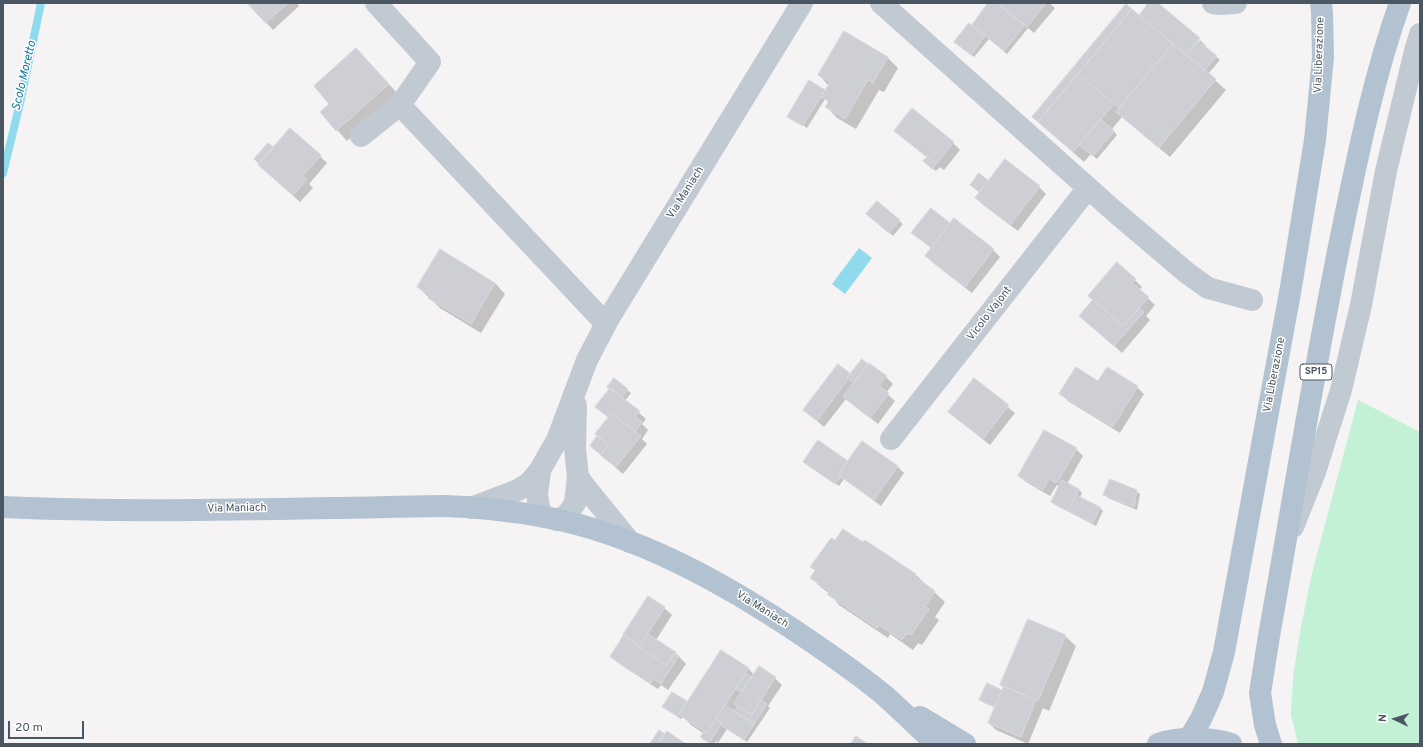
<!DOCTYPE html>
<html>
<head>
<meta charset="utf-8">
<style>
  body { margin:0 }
  #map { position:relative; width:1423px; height:747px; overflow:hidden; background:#f5f3f3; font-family:Overpass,sans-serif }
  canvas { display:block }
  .frame { position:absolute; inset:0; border:4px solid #4a5661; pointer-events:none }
  .north { position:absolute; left:1375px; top:699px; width:40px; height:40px; -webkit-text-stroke:3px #fff; paint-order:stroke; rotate:274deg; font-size:11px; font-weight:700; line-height:16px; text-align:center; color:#4a5661 }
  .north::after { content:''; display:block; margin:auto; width:14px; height:18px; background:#4a5661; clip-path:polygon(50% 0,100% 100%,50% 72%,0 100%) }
  .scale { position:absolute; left:8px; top:721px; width:76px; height:18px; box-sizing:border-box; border:2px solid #4a5661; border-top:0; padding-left:5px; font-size:12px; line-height:14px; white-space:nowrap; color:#4a5661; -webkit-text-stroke:3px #fff; paint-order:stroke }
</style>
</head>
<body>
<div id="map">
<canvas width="1423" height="747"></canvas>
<div class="frame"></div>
<div class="north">N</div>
<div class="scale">20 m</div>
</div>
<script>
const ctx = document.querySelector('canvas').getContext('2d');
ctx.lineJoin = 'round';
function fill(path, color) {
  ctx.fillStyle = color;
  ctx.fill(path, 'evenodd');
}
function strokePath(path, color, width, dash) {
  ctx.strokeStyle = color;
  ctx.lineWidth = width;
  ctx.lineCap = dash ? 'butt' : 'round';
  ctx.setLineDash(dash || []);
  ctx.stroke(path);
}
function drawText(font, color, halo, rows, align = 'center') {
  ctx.font = font + ' Overpass,sans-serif';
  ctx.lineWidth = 3;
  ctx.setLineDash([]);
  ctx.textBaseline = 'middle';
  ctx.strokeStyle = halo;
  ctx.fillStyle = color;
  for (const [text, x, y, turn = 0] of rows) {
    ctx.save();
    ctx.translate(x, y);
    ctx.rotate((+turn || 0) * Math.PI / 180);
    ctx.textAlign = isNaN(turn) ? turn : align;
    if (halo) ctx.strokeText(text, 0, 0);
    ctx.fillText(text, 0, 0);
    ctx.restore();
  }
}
const green = new Path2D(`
  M1358,400L1420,432V744H1298L1291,715L1293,677L1301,627L1312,573Z`);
const water = new Path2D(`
  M859,248L872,258L845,294L832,284Z`);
const shadow = new Path2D(`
  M248,3H297L299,6L273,30Z
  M990,3H1049L1055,8L1034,33L1028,28L1007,54L989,39L974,57L959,45Z
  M1149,3H1156L1184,59L1200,40L1206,46L1205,48L1220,60L1208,74L1226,90L1170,157L1122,117L1112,129L1117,135L1097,159L1091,154L1084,162L1036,120L1126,5L1139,16Z
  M845,32L888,58L898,68L884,92L879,90L856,129L837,118L827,107L829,103L825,99L807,128L788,116L824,91L826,92L829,86L819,75Z
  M356,49L399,95L347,141L321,112L331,104Z
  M903,138L953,143L960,150L944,170L940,167L936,171L928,165V158Z
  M273,149L320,156L327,163L309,184L313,188L300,202L266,172Z
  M979,175L988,182L1039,187L1046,194L1018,231L983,205L976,198L980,193L971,185Z
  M877,203L903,224L893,236L871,217Z
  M931,209L951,225L993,250L1000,257L972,293L933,263L926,256L932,249L913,233Z
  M1135,280L1142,287L1139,290L1155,305L1146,316L1150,320L1122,353L1088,323Z
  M495,283L505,294L481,333L440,308L418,287Z
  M862,360L886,377L893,384L886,393L895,401L878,424L846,399L824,427L804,410L851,375Z
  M974,380L1015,413L990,445L957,419Z
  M1099,382L1137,387L1144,394L1120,433L1068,401L1061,394Z
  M627,390L631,393L625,401L646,419L642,424L648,430L642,439L647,444L623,474L591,446L609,418L597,407Z
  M1076,449L1083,456L1067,484L1079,490L1082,493L1080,498L1100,508L1103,511L1096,526L1055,505L1052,502L1059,487L1057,485L1050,496L1026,482L1019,475Z
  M804,462L897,466L904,473L881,506L844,479L839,486Z
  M1136,491L1140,494L1137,510L1108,498L1104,494Z
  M916,575L945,602L935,617L939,620L922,645L918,643L913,650L890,634L888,638L839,605L829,593L822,588L811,578Z
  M648,597L664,608L672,615L656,640L675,652L686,664L668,690L661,685L658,689L618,663L611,656Z
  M1065,636L1076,646L1049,711L1043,708L1028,744L996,730L989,723L996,708L984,703L981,700L987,684L1003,691L1004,687L1002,685Z
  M721,651L749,669L754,675L775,678L782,685L768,706L770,708L747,742L727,729L718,743L716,741L714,744H710L701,737L703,733L691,725L683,717L681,719L667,710L673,693L688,703Z`);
const stream = new Path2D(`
  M3,173L21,99L41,3`);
const building = new Path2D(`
  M247,3H288L266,23Z
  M988,3H997L1025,25L1004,51L972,25Z
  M997,3H1046L1027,27Z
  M1147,3H1158L1200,38L1186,55L1139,15L1147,5H1146Z
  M1126,4L1132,9L1038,122L1032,117Z
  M1132,9L1173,44L1119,108L1078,74Z
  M969,23L985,36L971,55L954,42Z
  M844,31L888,57L873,83L868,80L845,119L825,107L829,101L821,97L830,82L818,75Z
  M1198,41L1217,56L1205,70L1186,55Z
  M1173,44L1216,79L1159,148L1116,112Z
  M356,48L389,84L336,131L320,112L329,104L314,86Z
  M1078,74L1114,104L1073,152L1038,122Z
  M809,80L825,90L803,126L787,117Z
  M912,108L954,142L936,164L894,131Z
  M1101,119L1114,131L1093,156L1079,145Z
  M290,128L321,155L303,176L307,180L293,195L258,165Z
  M268,143L274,147L259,164L254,159Z
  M927,157L936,164L932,169L923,161Z
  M1005,159L1040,186L1010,225L975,198Z
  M979,173L988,180L979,192L970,185Z
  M877,201L900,220L889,233L866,214Z
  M931,208L950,223L932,248L911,233Z
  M954,218L994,249L965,287L925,256Z
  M440,249L495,283L471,324L428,298L430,295L417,287Z
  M1117,262L1136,279L1132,283L1149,297L1123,326L1088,296Z
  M1093,300L1123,326L1139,308L1144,312L1114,346L1079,316Z
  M862,359L868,364L854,383L847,378Z
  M869,363L887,376L879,386L889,393L870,418L843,397Z
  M838,364L851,374L847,378L848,379L817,421L803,410Z
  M1076,367L1098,381L1107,367L1138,386L1113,427L1059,394Z
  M614,378L628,389L622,397L607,387Z
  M974,378L1009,405L983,439L948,412Z
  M610,388L640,411L635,417L642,422L635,432L612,413L608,417L595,407Z
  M612,413L641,436L616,467L600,455L609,445L595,434Z
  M1044,430L1077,448L1057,483L1049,479L1043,490L1018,476Z
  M597,436L609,445L601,455L590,446Z
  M818,440L848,461L838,475L841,477L835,484L803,462Z
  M862,441L898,466L874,500L838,475Z
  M1110,479L1137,490L1134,507L1103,495Z
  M1062,480L1079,489L1068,511L1051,502Z
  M1076,495L1100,507L1093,523L1068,511Z
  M843,529L863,542L865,540L916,574L915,577L935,591L925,606L929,609L911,635L907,633L902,640L879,625L877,628L827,594L830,591L810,578L815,570L810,567L831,538L835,540Z
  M648,596L665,607L640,646L623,635Z
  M1028,619L1066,635L1038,701L1000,685Z
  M648,634L676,652L667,665L639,648Z
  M624,635L640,646L639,648L667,665L674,653L679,656L661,684L653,679L651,683L610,657Z
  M721,650L749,668L707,733L679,715Z
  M759,666L776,677L751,715L734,704Z
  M746,673L752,677L741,692L736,689Z
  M987,683L1002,690L995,707L979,700Z
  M1004,686L1036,700L1021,737L988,723Z
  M672,692L687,701L677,716L662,707Z
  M761,700L767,704L754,724L734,712L738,706L751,715Z
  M725,705L754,724L744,740L721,725L722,723L716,719Z
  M716,719L722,723L709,743L700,737L704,731L707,733Z
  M659,730L665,734L658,744H650Z
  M667,731L686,744H658Z
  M856,736L868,744H851Z`);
const minor = new Path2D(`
  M376,3L430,62L400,105
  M881,3L1114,211L1187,273L1208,288L1252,300
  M1213,3L1220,4L1236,3
  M361,136L400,105L606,324
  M891,439L1088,188
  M578,477L586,488L630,542
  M471,508L518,490L529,483L540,470
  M543,517L539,507L537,494L540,470L557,440L587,360L609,318L802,3
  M557,520L567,515L575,503L578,477L575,449L576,405
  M1293,527L1315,472L1341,390L1361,305L1386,171L1415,51L1420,34`);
const major = new Path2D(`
  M3,507C112,512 221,510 330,508C368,508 407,506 445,506C477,507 513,511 545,517C637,534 726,584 803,636C831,655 859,674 885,696C902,711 919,728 936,744
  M920,717L965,744
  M1189,739L1201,719L1213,692L1224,652L1291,287L1315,140L1323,57L1322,12L1321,3
  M1158,744C1177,737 1211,737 1231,744
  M1271,744L1265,725L1260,693L1269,636C1294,496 1316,356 1345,217C1360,145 1375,73 1400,3`);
const shields = [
  [1316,372,32]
];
const shieldNames = [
  ["SP15",1316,372]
];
const streetNames = [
  ["Via Liberazione",1320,55,-88],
  ["Via Maniach",686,193,-58],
  ["Vicolo Vajont",990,314,-52],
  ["Via Liberazione",1275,375,-79],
  ["Via Maniach",237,509,-1],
  ["Via Maniach",762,610,32]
];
const waterNames = [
  ["Scolo Moretto",25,76,-77]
];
fill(green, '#c3f1d5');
fill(water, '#90daee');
fill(shadow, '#0003');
strokePath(stream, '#90daee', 8);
fill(building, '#cdcfd5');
strokePath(building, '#d7d9de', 1);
strokePath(minor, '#c1cad2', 22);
strokePath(major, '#b3c2d1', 22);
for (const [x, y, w] of shields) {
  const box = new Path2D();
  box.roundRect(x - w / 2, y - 8, w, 16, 3);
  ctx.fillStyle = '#fff';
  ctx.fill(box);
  strokePath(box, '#4a5661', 1);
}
drawText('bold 10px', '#4a5661', null, shieldNames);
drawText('11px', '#4a5661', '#fff', streetNames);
drawText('italic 12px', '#0c7c9b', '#fff', waterNames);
</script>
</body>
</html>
